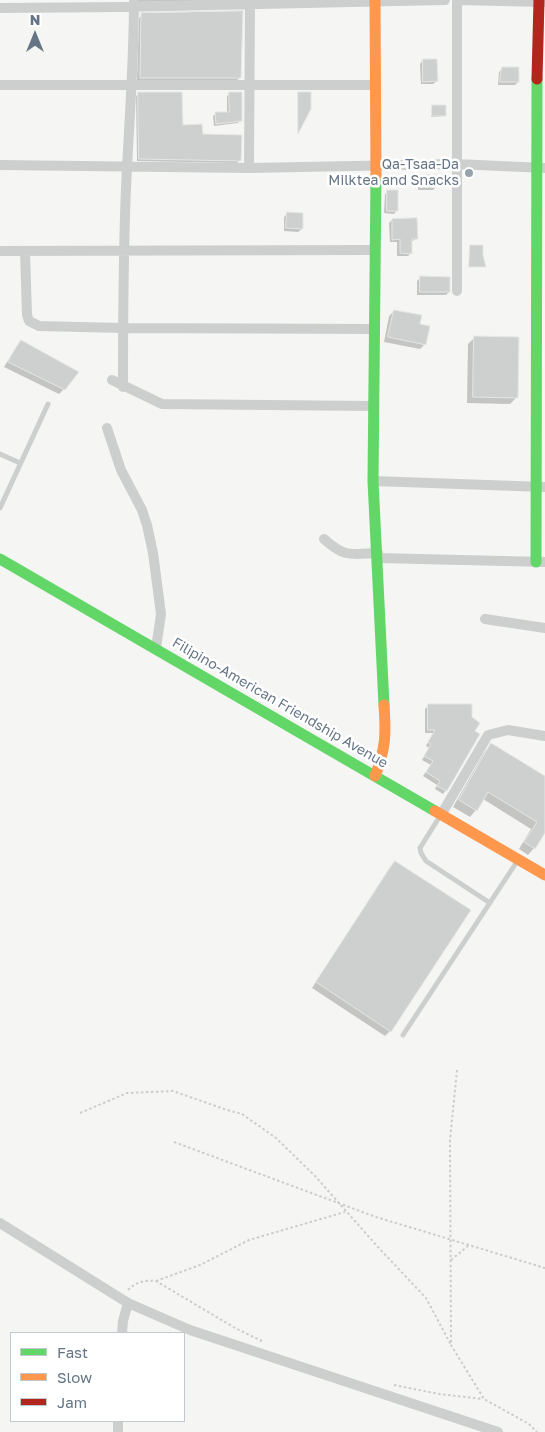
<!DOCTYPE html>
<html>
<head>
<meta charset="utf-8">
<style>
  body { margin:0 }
  #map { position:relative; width:545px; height:1432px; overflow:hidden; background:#f5f6f4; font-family:"Golos Text",sans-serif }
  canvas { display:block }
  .legend { position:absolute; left:10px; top:1332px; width:175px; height:90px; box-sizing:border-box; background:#fff; border:1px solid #c1c8ce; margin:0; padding:6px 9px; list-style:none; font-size:15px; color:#657585 }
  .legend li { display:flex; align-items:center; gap:10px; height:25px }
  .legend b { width:25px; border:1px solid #c1c8ce }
  .north { position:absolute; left:10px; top:10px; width:50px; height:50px; -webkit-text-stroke:4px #fff; paint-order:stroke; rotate:0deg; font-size:14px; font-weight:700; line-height:20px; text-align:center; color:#657585 }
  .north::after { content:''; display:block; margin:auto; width:18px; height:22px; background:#657585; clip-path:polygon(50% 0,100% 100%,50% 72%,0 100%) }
</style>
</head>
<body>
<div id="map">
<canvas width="545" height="1432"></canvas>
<ul class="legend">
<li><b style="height:6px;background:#63d668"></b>Fast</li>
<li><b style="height:6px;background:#ff974d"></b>Slow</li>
<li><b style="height:6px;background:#b3261e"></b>Jam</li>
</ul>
<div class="north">N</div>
</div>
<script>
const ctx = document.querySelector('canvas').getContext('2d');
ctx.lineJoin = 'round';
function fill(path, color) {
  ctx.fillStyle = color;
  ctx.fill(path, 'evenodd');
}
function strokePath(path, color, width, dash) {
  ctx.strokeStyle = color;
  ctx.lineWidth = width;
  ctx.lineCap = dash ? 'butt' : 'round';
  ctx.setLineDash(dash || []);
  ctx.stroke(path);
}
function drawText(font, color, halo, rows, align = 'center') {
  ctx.font = font + ' "Golos Text",sans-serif';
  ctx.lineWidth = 5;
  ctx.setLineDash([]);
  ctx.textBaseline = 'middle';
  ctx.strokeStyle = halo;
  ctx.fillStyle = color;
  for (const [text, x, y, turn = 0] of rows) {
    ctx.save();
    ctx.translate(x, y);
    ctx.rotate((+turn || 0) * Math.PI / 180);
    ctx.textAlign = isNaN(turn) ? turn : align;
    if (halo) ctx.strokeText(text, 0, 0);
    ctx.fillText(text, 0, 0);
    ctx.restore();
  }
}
const shadow = new Path2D(`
  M137,0H239L138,2Z
  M142,15L240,78L237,80H137L139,18Z
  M423,60L437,81L433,84H421L420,64Z
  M503,68L518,82L515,85H498L499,72Z
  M139,93L181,126L201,135L240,160L237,163L137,161L136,96Z
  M230,93L241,120L238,123L214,126L213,116L216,113H227V96Z
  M299,93L309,108L298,133V94Z
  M432,107L445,116L431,117Z
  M421,177L436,187L433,190H418V180Z
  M388,191L397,210L394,214L384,213L385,194Z
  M287,214L302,229L298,232L284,231V217Z
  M392,220L416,239L411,242V253L408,256H397V242H390L389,223Z
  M470,247L482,255L484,267H469Z
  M420,278L449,292L446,295H417V281Z
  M394,311L419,325L425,344L420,349L384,342L389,316Z
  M475,337L517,397L510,404L467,403L468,344Z
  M21,342L64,389L59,394L4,367L16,347Z
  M428,706L470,718L446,790L443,794L435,789L437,785L423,776L431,765L422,760L429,748L426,746L433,733H425V709Z
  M491,745L545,777V831L534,848L528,855L519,849L531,829L483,799L476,810L470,817L453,807L485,751Z
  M395,862L390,1031L385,1036L312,988L390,867Z`);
const building = new Path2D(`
  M243,11L241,78H140L141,13Z
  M423,59H437L438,81L423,82Z
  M502,67H519V82H500Z
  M138,92H182L183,125L202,124L203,134L242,135L241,161L139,159Z
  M229,92H242V121L216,124L215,112H229Z
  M298,92H311V109L298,134Z
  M432,105H446V116H432Z
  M421,175H437V187H421Z
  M387,190H398V211H387Z
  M287,212L303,213V229L286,228Z
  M417,218L418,239H412V254L400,253V239L392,240V219Z
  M470,245H483V255L486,267H469Z
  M420,276L450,277V292H420Z
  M394,310L422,315L420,324L430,326L426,345L388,337Z
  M474,336L519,337L518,398L473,397Z
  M21,340L79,372L65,390L8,362Z
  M428,704H472V717L480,723L475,731L480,734L447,791L437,786L440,781L426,772L433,761L424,756L431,744L428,742L435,730H428Z
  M491,743L545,776V833L535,849L524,842L537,822L488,792L477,811L459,800Z
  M395,861L471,910L391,1032L316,982Z`);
const path = new Path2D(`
  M457,1070L450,1140L451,1345L484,1399L529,1424L537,1432
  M80,1113L127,1093L173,1091L227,1110L242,1114L276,1138L315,1176L378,1247L426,1298L451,1345
  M174,1142L376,1217L545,1268
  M451,1260L468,1246
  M156,1281L200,1265L249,1240L345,1212
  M128,1290C136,1282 144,1280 156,1281L235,1328L264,1342
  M394,1385L439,1394L483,1399`);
const lane = new Path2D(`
  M0,454L20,463
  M0,508L48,404
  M440,816L420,848L421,853L426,861L490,903
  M403,1035L518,860`);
const street = new Path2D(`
  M457,0V291
  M457,0L544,2
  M0,8L122,7L445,0
  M0,85H375
  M0,165L249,168L456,164L545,168
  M249,168L250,0
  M0,251L374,250
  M25,251L27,315L29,321L39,326L123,328L374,329
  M112,380L162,404L374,406
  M123,387C123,313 123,240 127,167C130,111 134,56 134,0
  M107,428L121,470L142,510L147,525L153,553L161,614L156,648
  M373,481L545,487
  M324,539C345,558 350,554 378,553
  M378,558L545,562
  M485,619L545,628
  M441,815L488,735L508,730L545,736
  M0,1223L128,1303L190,1330L498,1432
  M122,1333L123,1321L128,1303
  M118,1421V1432`);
const fast = new Path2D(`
  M376,176L373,481L384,705
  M0,559L435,811
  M536,562L537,79`);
const slow = new Path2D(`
  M375,0L376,176
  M375,776C386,748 386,734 384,705
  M435,811L545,875`);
const jam = new Path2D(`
  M537,79L539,0`);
const markers = [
  [469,173,5,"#97a2ac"]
];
const poiNames = [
  ["Qa-Tsaa-Da",459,165],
  ["Milktea and Snacks",459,181]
];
const streetNames = [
  ["Filipino-American Friendship Avenue",280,703,30]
];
fill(shadow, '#0003');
fill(building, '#ced0d0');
strokePath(building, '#e4e5e4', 1);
strokePath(path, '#cbcccc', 2, [2.5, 2.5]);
strokePath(lane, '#cdcfcf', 5);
strokePath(street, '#cdcfcf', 10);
strokePath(fast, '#63d668', 11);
strokePath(slow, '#ff974d', 11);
strokePath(jam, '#b3261e', 11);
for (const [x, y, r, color] of markers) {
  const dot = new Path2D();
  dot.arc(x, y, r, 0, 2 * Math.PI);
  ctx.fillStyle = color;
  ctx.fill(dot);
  strokePath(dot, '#fff', 2);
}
drawText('14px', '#657585', '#fff', poiNames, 'right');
drawText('14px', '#657585', '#fff', streetNames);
</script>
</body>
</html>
